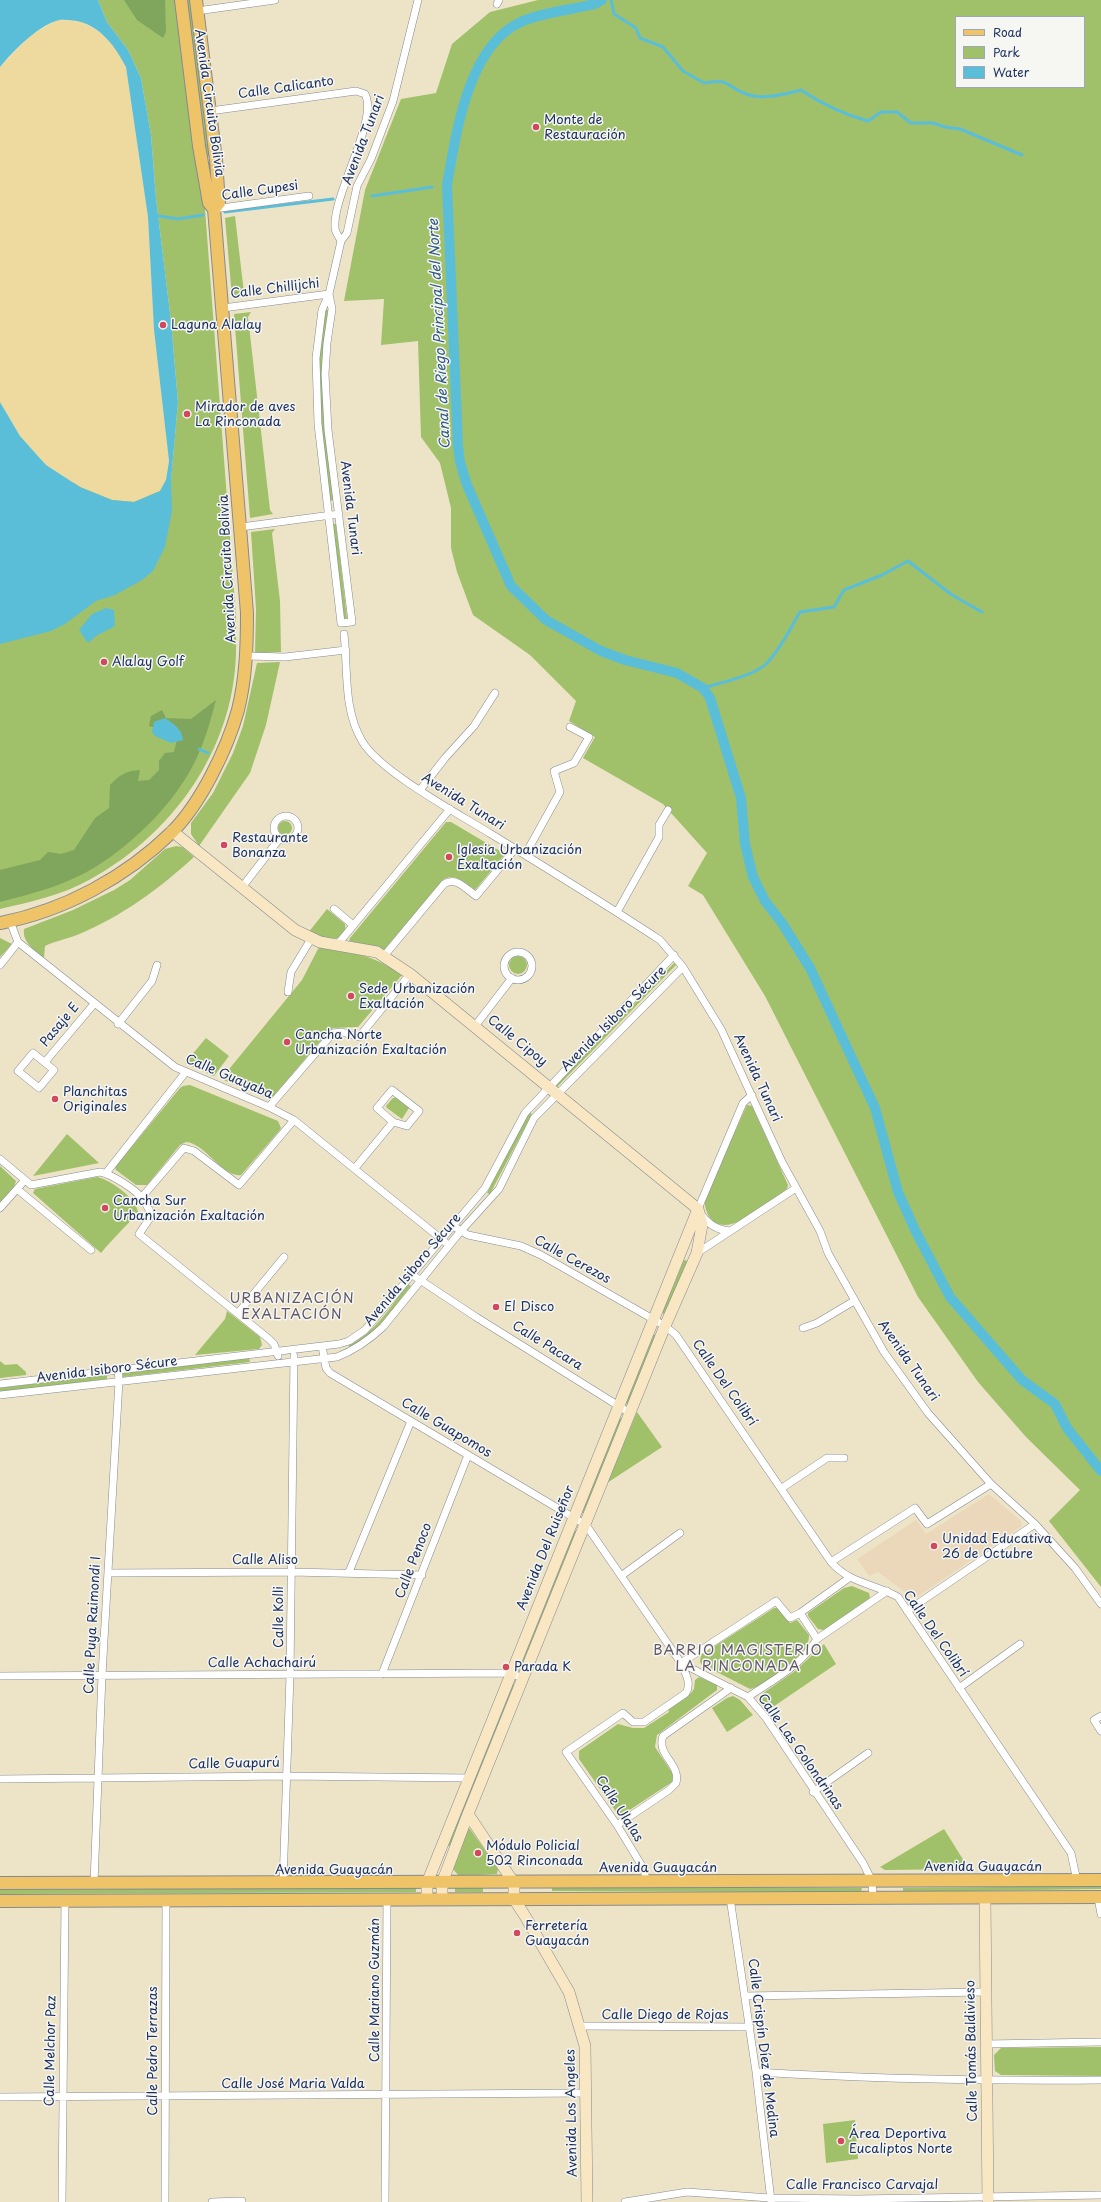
<!DOCTYPE html>
<html>
<head>
<meta charset="utf-8">
<style>
  body { margin:0 }
  #map { position:relative; width:1101px; height:2202px; overflow:hidden; background:#ede4c8; font-family:"Playpen Sans",sans-serif }
  canvas { display:block }
  .legend { position:absolute; left:955px; top:16px; width:130px; height:72px; box-sizing:border-box; background:#f6f6f2; border:1px solid #9ea6b7; margin:0; padding:5px 7px; list-style:none; font-size:12px; color:#1b2f5e }
  .legend li { display:flex; align-items:center; gap:8px; height:20px }
  .legend b { width:20px; border:1px solid #9ea6b7 }
</style>
</head>
<body>
<div id="map">
<canvas width="1101" height="2202"></canvas>
<ul class="legend">
<li><b style="height:5px;background:#efc469"></b>Road</li>
<li><b style="height:11px;background:#a0c069"></b>Park</li>
<li><b style="height:11px;background:#5bbed9"></b>Water</li>
</ul>
</div>
<script>
const ctx = document.querySelector('canvas').getContext('2d');
ctx.lineJoin = 'round';
function fill(path, color) {
  ctx.fillStyle = color;
  ctx.fill(path, 'evenodd');
}
function strokePath(path, color, width, dash) {
  ctx.strokeStyle = color;
  ctx.lineWidth = width;
  ctx.lineCap = dash ? 'butt' : 'round';
  ctx.setLineDash(dash || []);
  ctx.stroke(path);
}
function drawText(font, color, halo, rows, align = 'center') {
  ctx.font = font + ' "Playpen Sans",sans-serif';
  ctx.lineWidth = 3;
  ctx.setLineDash([]);
  ctx.textBaseline = 'middle';
  ctx.strokeStyle = halo;
  ctx.fillStyle = color;
  for (const [text, x, y, turn = 0] of rows) {
    ctx.save();
    ctx.translate(x, y);
    ctx.rotate((+turn || 0) * Math.PI / 180);
    ctx.textAlign = isNaN(turn) ? turn : align;
    if (halo) ctx.strokeText(text, 0, 0);
    ctx.fillText(text, 0, 0);
    ctx.restore();
  }
}
const built = new Path2D(`
  M989,1494L1021,1521L1022,1526L914,1599L878,1572L869,1576L857,1559L916,1520L926,1534Z`);
const green = new Path2D(`
  M98,0H176L204,196L236,617C236,637 237,658 234,678C223,764 165,839 89,880C62,895 30,902 0,909V485L171,480L178,402L171,321L156,198L151,135L141,78L128,50L107,22Z
  M184,0H191L211,156L206,157Z
  M538,0H1101V1587L1049,1521L1080,1490L1026,1437L978,1382L918,1297L765,996L703,895L688,886L707,853L663,804L583,758L595,737L569,721L576,701L530,655L473,615L457,572L451,548V508L440,463L421,437L418,341L381,345L384,299L344,301L365,190L401,99L436,93L452,44L490,12ZM956,17H1084V87H956Z
  M235,216L244,293L247,296L232,297L225,218Z
  M325,309L328,310L323,357L334,500L330,501L321,427L319,357Z
  M251,312L248,317L270,510L273,514L250,518L234,314Z
  M333,524H336L347,618H344Z
  M275,529L272,533L280,601L281,652L255,653L256,609L251,532Z
  M280,662L266,725L250,773L199,846L191,834V823L213,793L233,753L243,726L257,663Z
  M278 828a7 7 0 1 1 14 0a7 7 0 1 1-14 0Z
  M446,822H451L505,854L475,890C466,884 456,873 444,879L383,951L373,946L349,941L350,938Z
  M176,846L182,847L194,857C159,889 121,917 77,935C66,939 55,941 45,946L44,958C35,951 22,942 24,929L73,910L114,890L130,880L165,849Z
  M327,909L345,924C349,947 318,937 308,933Z
  M0,938L12,944L0,957Z
  M319,947C354,953 372,954 402,975L358,1027L333,1028L328,1032L271,1099L221,1079L302,980Z
  M509 965a9 9 0 1 1 18 0a9 9 0 1 1-18 0Z
  M674,963L676,965L557,1087L555,1085Z
  M206,1038L229,1056L214,1076L185,1063Z
  M190,1085L278,1121L281,1128L279,1131L241,1175C223,1178 205,1143 186,1142L180,1145L147,1185H136L116,1170L115,1167L180,1088L183,1086Z
  M393,1098H396L409,1108L402,1119L387,1108L386,1106Z
  M747,1105L752,1106L788,1185L787,1189C767,1204 711,1255 704,1200Z
  M529,1112L532,1114L490,1194L487,1193Z
  M67,1134L99,1163L33,1176Z
  M0,1166L16,1181L14,1187L0,1203Z
  M97,1177C111,1180 136,1198 138,1212C126,1227 113,1238 101,1253L33,1193L35,1189Z
  M684,1260L688,1261L666,1315L662,1313Z
  M408,1284L411,1286C391,1310 377,1334 349,1348V1345C376,1332 390,1307 408,1284Z
  M227,1311L260,1337L262,1345L259,1349L195,1355L225,1319Z
  M653,1334L657,1336L629,1405L625,1403Z
  M249,1358L250,1362L123,1377V1373Z
  M0,1361L5,1365L17,1364L26,1372V1375L0,1378Z
  M107,1375V1379L0,1392V1388Z
  M637,1412L662,1447L607,1483Z
  M619,1418L623,1419L585,1514L581,1512Z
  M574,1530L578,1532L522,1668L518,1666Z
  M852,1586L869,1593L870,1598L824,1630L818,1629L808,1616V1613L844,1588Z
  M774,1608H777L790,1623L797,1620L809,1635C809,1639 808,1644 806,1647C800,1658 763,1687 750,1689L701,1664L700,1661L701,1655Z
  M824,1644L836,1664L767,1711L761,1703L762,1694L795,1671Z
  M699,1677L717,1685V1690L657,1735L655,1747L673,1774L672,1782L625,1813H617L579,1759V1751L618,1724L633,1728H644L669,1712L668,1709L691,1693L694,1689L695,1680Z
  M512,1684L516,1685L450,1846L446,1845Z
  M733,1696L740,1700L753,1715L727,1732L712,1708L727,1698Z
  M468,1828L470,1829L498,1869L497,1874L459,1876L452,1868Z
  M944,1829L969,1869L885,1870L880,1867Z
  M1101,1886V1889L903,1892V1888Z
  M416,1887V1892L0,1894V1890Z
  M455,1888H483V1892H455Z
  M552,1888H862L861,1892L552,1891Z
  M1101,2047V2076L1001,2075L995,2071L994,2055L1001,2048Z
  M855,2120L858,2159L826,2163L823,2124Z`);
const forest = new Path2D(`
  M124,0H165L166,32L163,38L137,20Z
  M216,700C211,719 206,737 198,755C178,802 126,852 81,875C55,888 27,895 0,902V870L40,860L48,852L61,854L74,850L95,818L109,808L110,785C120,775 125,771 140,770L138,781L149,780L159,770V761L165,753L174,752L177,739L164,731L149,726L151,716L162,710L166,718L191,719Z`);
const sand = new Path2D(`
  M57,20L80,21L103,34L116,47L126,67L148,217L154,330L169,461L166,480L160,491L134,502L112,500L80,487L46,465L20,436L0,402V67L31,35Z`);
const water = new Path2D(`
  M0,0H98L107,22L128,50L141,78L151,135L156,198L171,321L178,402L171,481L172,511L165,547L153,571L142,580L115,595L96,601L65,624L51,631L0,644V402L20,436L46,465L80,487L112,500L134,502L160,491L166,480L169,461L154,330L148,217L126,67C114,44 97,21 68,20C65,20 60,19 56,21C37,27 13,51 0,67Z
  M106,608L114,610L115,626L96,636L88,643L79,630L92,614Z
  M165,718C174,724 182,729 183,740L171,743L155,736L152,732L154,722Z`);
const stream = new Path2D(`
  M611,0L614,14L636,28L640,38L663,47L683,71L704,83C731,78 724,86 746,94C761,100 787,94 801,90C823,105 843,114 868,121L881,112H897L911,123H933L945,127L960,129L1022,155
  M372,196L432,187
  M225,212L333,199
  M159,216L178,219L203,215
  M703,688C720,683 753,676 766,664C780,650 790,629 800,612L834,607L844,590L882,575L908,561L952,595L982,612
  M199,749L208,753`);
const canal = new Path2D(`
  M602,0L595,4C575,9 539,13 521,22C468,45 456,134 447,185L458,446L460,462L467,485L511,586L546,620L601,651L625,660L677,673L703,688L710,698L741,798L745,844L753,877L765,901L782,923L810,968L875,1108L898,1192L915,1230L950,1297L1022,1380L1055,1404L1067,1428L1101,1471`);
const street = new Path2D(`
  M497,4L499,0
  M197,11L275,0
  M210,111L356,91L365,94C379,119 332,196 335,228C335,232 339,237 341,241
  M214,209L309,196
  M329,294L332,309L327,343L325,374L328,430L352,622L341,623L318,424L316,358L322,310L329,294L341,241L347,233L357,186L371,159L393,101L418,0
  M223,308L329,294
  M241,527L339,514
  M344,634C348,669 343,709 362,741C379,771 459,814 491,834C548,869 605,904 660,940L683,967L721,1029L782,1162L820,1231L828,1253L884,1352L928,1413L991,1484L1035,1524L1075,1568L1101,1604
  M247,656L285,657L346,650
  M420,790L445,758L474,726L495,693
  M274 828a12 12 0 1 1 24 0a12 12 0 1 1-24 0Z
  M525,855L560,792L554,771L574,763L589,737L570,727
  M243,886L280,838
  M334,909L353,925
  M617,912L659,837V825L668,810
  M10,921L18,942L175,1067L269,1107L294,1120L445,1242
  M337,945L450,809
  M504 966a14 14 0 1 1 28 0a14 14 0 1 1-28 0Z
  M384,956L444,884C456,876 466,889 476,896L515,849
  M0,965L18,942
  M288,992L291,972L311,939
  M118,1024L152,981L157,965
  M475,1026L512,978
  M33,1053L54,1070L39,1088L18,1071Z
  M45,1062L94,1004
  M392,1090L419,1111L407,1126L393,1122L377,1108Z
  M269,1107L333,1033L342,1032L359,1037L410,974
  M0,1159L31,1185L100,1172C111,1174 135,1189 143,1199C146,1204 149,1210 152,1215L139,1234L269,1339L274,1344L278,1356
  M355,1168L393,1122
  M106,1173L185,1073
  M17,1189L91,1250
  M142,1197L184,1148L194,1151L239,1185L294,1120
  M0,1208L25,1180
  M453,1226L468,1235L521,1246L541,1255L665,1326L676,1335L831,1562C849,1583 875,1584 898,1597L1071,1853L1077,1881
  M730,1231C715,1230 705,1222 698,1209L743,1103L752,1095
  M697,1253L796,1188
  M411,1274L476,1317L630,1413
  M238,1313L284,1257
  M803,1328L817,1323L854,1301
  M322,1346L326,1368L330,1373L586,1525L681,1663L748,1697L766,1718L863,1863L872,1881L873,1898
  M0,1384L339,1344L349,1341L365,1330L485,1188L525,1113L674,955
  M0,1395L337,1357C355,1350 368,1341 383,1327L460,1232L499,1189L534,1118L683,967
  M782,1488L827,1458H844
  M831,1562L915,1508L927,1524L991,1484
  M349,1572L411,1421
  M108,1573L291,1572L422,1575
  M621,1576L680,1533
  M907,1611L1035,1524
  M800,1613L817,1639
  M681,1663L776,1601L790,1618L800,1613L849,1578
  M382,1674L468,1455
  M0,1676L510,1673L523,1678
  M959,1688L1020,1644
  M748,1697C773,1680 801,1666 817,1639L887,1591
  M1101,1716L1094,1720L1101,1731
  M0,1779L287,1776L469,1778
  M813,1792L868,1753
  M617,1825L669,1790L676,1783C681,1764 656,1755 663,1736L731,1688
  M645,1882V1871L617,1825L566,1752L623,1713L633,1722H644L686,1693C692,1683 685,1673 681,1663
  M94,1883L102,1675L119,1381L118,1369
  M283,1884L290,1675L294,1356
  M730,1898L756,2072L771,2201
  M1098,1898L1101,1914
  M745,1996L985,1992
  M581,2026L750,2027
  M986,2044L1101,2042
  M756,2072C871,2079 986,2081 1101,2080
  M0,2097L586,2093
  M62,2202L65,1900
  M165,2202L166,1900
  M212,2202L242,2201
  M385,2202L387,1899
  M625,2202L687,2192L770,2198L857,2199L1101,2195`);
const secondary = new Path2D(`
  M172,831L295,930L320,942L377,952L410,974L698,1209
  M468,1814L514,1883V1899L525,1916L569,1992L585,2046L587,2202
  M427,1898V1883L698,1209
  M442,1899V1883L468,1814L665,1326L697,1253L702,1225L698,1209
  M985,1899L988,2202`);
const primary = new Path2D(`
  M196,0L216,160L219,203L214,209
  M0,923C64,911 126,877 172,832C201,803 227,749 238,710C246,678 247,646 247,613L214,209L209,203L199,146L181,0
  M0,1883L1101,1880
  M0,1901L1101,1897`);
const markers = [
  [536,127,4,"#d1495b"],
  [163,325,4,"#d1495b"],
  [187,414,4,"#d1495b"],
  [104,662,4,"#d1495b"],
  [224,845,4,"#d1495b"],
  [449,857,4,"#d1495b"],
  [351,996,4,"#d1495b"],
  [287,1042,4,"#d1495b"],
  [55,1099,4,"#d1495b"],
  [105,1208,4,"#d1495b"],
  [496,1307,4,"#d1495b"],
  [934,1546,4,"#d1495b"],
  [506,1667,4,"#d1495b"],
  [478,1853,4,"#d1495b"],
  [517,1933,4,"#d1495b"],
  [841,2141,4,"#d1495b"]
];
const streetNames = [
  ["Calle Calicanto",286,88,-8],
  ["Avenida Circuito Bolivia",209,103,82],
  ["Avenida Tunari",364,140,-69],
  ["Calle Cupesi",260,191,-8],
  ["Calle Chillijchi",275,289,-7],
  ["Avenida Tunari",350,508,83],
  ["Avenida Circuito Bolivia",228,569,-93],
  ["Avenida Tunari",463,802,32],
  ["Avenida Isiboro Sécure",614,1019,-45],
  ["Pasaje E",60,1025,-50],
  ["Calle Cipoy",517,1041,39],
  ["Calle Guayaba",229,1077,23],
  ["Avenida Tunari",757,1078,65],
  ["Calle Cerezos",572,1260,29],
  ["Avenida Isiboro Sécure",413,1270,-50],
  ["Calle Pacara",547,1346,32],
  ["Avenida Tunari",908,1361,55],
  ["Avenida Isiboro Sécure",107,1370,-7],
  ["Calle Del Colibrí",724,1383,55],
  ["Calle Guapomos",446,1428,31],
  ["Avenida Del Ruiseñor",546,1548,-68],
  ["Calle Aliso",265,1560],
  ["Calle Penoco",414,1561,-69],
  ["Calle Kolli",279,1617,-90],
  ["Calle Puya Raimondi I",93,1625,-87],
  ["Calle Del Colibrí",935,1634,55],
  ["Calle Achachairú",262,1663],
  ["Calle Las Golondrinas",800,1752,55],
  ["Calle Guapurú",234,1764,-1],
  ["Calle Ulalas",619,1809,57],
  ["Avenida Guayacán",983,1867],
  ["Avenida Guayacán",658,1868],
  ["Avenida Guayacán",334,1870],
  ["Calle Mariano Guzmán",375,1990,-90],
  ["Calle Diego de Rojas",665,2015],
  ["Calle Crispín Díez de Medina",763,2048,83],
  ["Calle Melchor Paz",51,2051,-89],
  ["Calle Pedro Terrazas",153,2051,-90],
  ["Calle Tomás Baldivieso",972,2051,-91],
  ["Calle José Maria Valda",293,2084],
  ["Avenida Los Angeles",572,2113,-91],
  ["Calle Francisco Carvajal",862,2185]
];
const poiNames = [
  ["Monte de",544,120],
  ["Restauración",544,135],
  ["Laguna Alalay",171,325],
  ["Mirador de aves",195,407],
  ["La Rinconada",195,422],
  ["Alalay Golf",112,662],
  ["Restaurante",232,838],
  ["Bonanza",232,853],
  ["Iglesia Urbanización",457,850],
  ["Exaltación",457,865],
  ["Sede Urbanización",359,989],
  ["Exaltación",359,1004],
  ["Cancha Norte",295,1035],
  ["Urbanización Exaltación",295,1050],
  ["Planchitas",63,1092],
  ["Originales",63,1107],
  ["Cancha Sur",113,1201],
  ["Urbanización Exaltación",113,1216],
  ["El Disco",504,1307],
  ["Unidad Educativa",942,1539],
  ["26 de Octubre",942,1554],
  ["Parada K",514,1667],
  ["Módulo Policial",486,1846],
  ["502 Rinconada",486,1861],
  ["Ferretería",525,1926],
  ["Guayacán",525,1941],
  ["Área Deportiva",849,2134],
  ["Eucaliptos Norte",849,2149]
];
const waterNames = [
  ["Canal de Riego Principal del Norte",440,334,-93]
];
const neighbourhoodNames = [
  ["URBANIZACIÓN",292,1299],
  ["EXALTACIÓN",292,1315],
  ["BARRIO MAGISTERIO",738,1651],
  ["LA RINCONADA",738,1667]
];
fill(built, '#ebd8ba');
fill(green, '#a0c069');
fill(forest, '#80a65d');
fill(sand, '#eeda9e');
fill(water, '#5bbed9');
strokePath(stream, '#5bbed9', 3);
strokePath(canal, '#5bbed9', 10);
strokePath(street, '#848a93', 8);
strokePath(secondary, '#848a93', 12);
strokePath(primary, '#848a93', 14);
strokePath(street, '#fff', 7);
strokePath(secondary, '#f9e7c3', 11);
strokePath(primary, '#efc469', 12);
for (const [x, y, r, color] of markers) {
  const dot = new Path2D();
  dot.arc(x, y, r, 0, 2 * Math.PI);
  ctx.fillStyle = color;
  ctx.fill(dot);
  strokePath(dot, '#f6f6f2', 1.5);
}
drawText('13px', '#1b2f5e', '#f6f6f2', streetNames);
drawText('13px', '#1b2f5e', '#f6f6f2', poiNames, 'left');
drawText('italic 14px', '#2e5a83', '#f6f6f2', waterNames);
ctx.letterSpacing = '1px';
drawText('14px', '#615869', '#f6f6f2', neighbourhoodNames);
ctx.letterSpacing = '0px';
</script>
</body>
</html>
